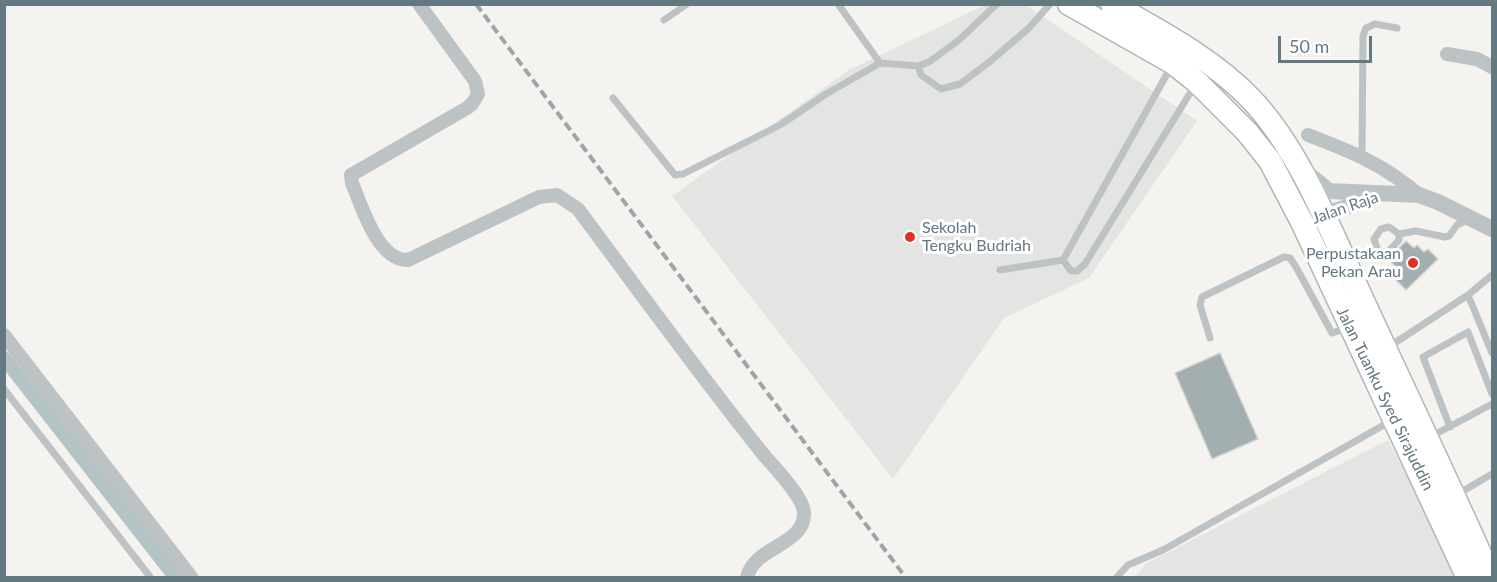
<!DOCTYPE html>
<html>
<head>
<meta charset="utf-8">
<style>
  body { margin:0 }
  #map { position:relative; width:1497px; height:582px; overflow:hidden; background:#f4f3ef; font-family:Lato,sans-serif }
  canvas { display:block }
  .frame { position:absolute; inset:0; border:6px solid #637880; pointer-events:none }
  .scale { position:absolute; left:1278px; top:36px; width:94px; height:27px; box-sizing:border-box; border:3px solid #637880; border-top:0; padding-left:8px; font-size:18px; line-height:21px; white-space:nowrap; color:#637880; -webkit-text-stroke:4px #fff; paint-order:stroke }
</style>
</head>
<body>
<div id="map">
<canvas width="1497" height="582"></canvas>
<div class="frame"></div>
<div class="scale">50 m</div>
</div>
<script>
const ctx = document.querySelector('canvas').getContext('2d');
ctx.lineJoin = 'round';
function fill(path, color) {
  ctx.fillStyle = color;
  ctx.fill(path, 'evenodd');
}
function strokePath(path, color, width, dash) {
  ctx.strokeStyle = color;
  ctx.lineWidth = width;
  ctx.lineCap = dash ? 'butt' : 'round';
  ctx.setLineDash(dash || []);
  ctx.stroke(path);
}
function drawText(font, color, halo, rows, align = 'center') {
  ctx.font = font + ' Lato,sans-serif';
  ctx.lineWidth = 6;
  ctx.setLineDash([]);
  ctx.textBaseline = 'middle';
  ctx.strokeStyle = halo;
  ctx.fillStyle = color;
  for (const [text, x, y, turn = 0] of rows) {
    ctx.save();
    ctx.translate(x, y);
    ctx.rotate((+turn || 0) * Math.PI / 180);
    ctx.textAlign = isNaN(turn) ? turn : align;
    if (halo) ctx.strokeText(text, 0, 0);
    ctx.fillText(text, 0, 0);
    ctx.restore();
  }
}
const built = new Path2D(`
  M985,5H1026L1197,121L1089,278L1004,318L893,479L672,196L849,70Z
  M1388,440L1459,577L1135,578L1145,564Z`);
const canal = new Path2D(`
  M4,358L176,578`);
const building = new Path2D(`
  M1406,241L1414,248L1417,245L1424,252L1428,249L1438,259L1406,290L1396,280L1400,277L1393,269L1396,267L1388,259Z
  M1220,353L1258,439L1212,459L1175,373Z`);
const service = new Path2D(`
  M838,4L880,63
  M664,20L687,4
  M918,66L921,75L941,89L960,84L988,63L1029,28L1050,4
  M613,98L675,175L683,174L780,125L826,94L880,63L918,66L929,62L959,40L997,4
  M1362,158L1363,36L1366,28L1375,24L1397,28
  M1399,234V240L1387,253L1378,251L1374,239L1381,229L1389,227L1399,234L1416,231L1445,237L1449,236L1457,225L1469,219
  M1063,260L1071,271H1077L1085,264L1195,85
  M1063,260L1172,65
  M1000,270L1063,260
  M1468,295L1492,353
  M1210,338L1200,305L1202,297L1284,257L1290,258L1296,267L1332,333L1348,328
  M1387,348L1468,295L1492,275
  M4,389L151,578
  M1450,427L1423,357L1468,332L1492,394
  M1430,437L1492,404
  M1456,495L1492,474
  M1116,578L1128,565L1163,550L1391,421`);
const minor = new Path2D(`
  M419,4L475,81L478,94L472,104L467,108L351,175L352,183C362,207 378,261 408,260L539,197L557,195L578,209C639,291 699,374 763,454C774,467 804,497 804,513C805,546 753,546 747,578
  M1447,54L1477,59L1492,67
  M1308,135C1350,151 1385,165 1419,195
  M4,335L192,578`);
const tertiary = new Path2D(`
  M1307,173L1329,191L1419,195L1438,202L1492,229
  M1315,218L1375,197`);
const trunk = new Path2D(`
  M1069,4L1173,63L1197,82L1247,132L1270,161L1303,224L1468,578
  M1112,4C1160,32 1212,58 1251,99C1301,151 1334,239 1365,305C1407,396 1450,486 1491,578`);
const rail = new Path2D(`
  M476,4L906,578`);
const markers = [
  [910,237,6,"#e13123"],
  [1413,263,6,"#e13123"]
];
const streetNames = [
  ["Jalan Raja",1345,208,-19],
  ["Jalan Tuanku Syed Sirajuddin",1385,399,64]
];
const poiNames = [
  ["Sekolah",922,228],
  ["Tengku Budriah",922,246],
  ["Perpustakaan",1401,254,"right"],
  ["Pekan Arau",1401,272,"right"]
];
fill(built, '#e4e5e3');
strokePath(canal, '#b4c3c5', 14);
fill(building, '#a3aeb1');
strokePath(building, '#d5d4d2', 1.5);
strokePath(trunk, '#b0b5b7', 25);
strokePath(service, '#bdc2c4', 7);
strokePath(minor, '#bdc2c4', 14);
strokePath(tertiary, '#bdc2c4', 16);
strokePath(trunk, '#fff', 22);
strokePath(rail, '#9ca5a8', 4, [9, 4.5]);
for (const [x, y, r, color] of markers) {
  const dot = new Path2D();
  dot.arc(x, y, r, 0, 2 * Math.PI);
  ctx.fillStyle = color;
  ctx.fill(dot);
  strokePath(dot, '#fff', 2);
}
drawText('16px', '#637880', '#fff', streetNames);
drawText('16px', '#637880', '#fff', poiNames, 'left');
</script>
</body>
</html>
